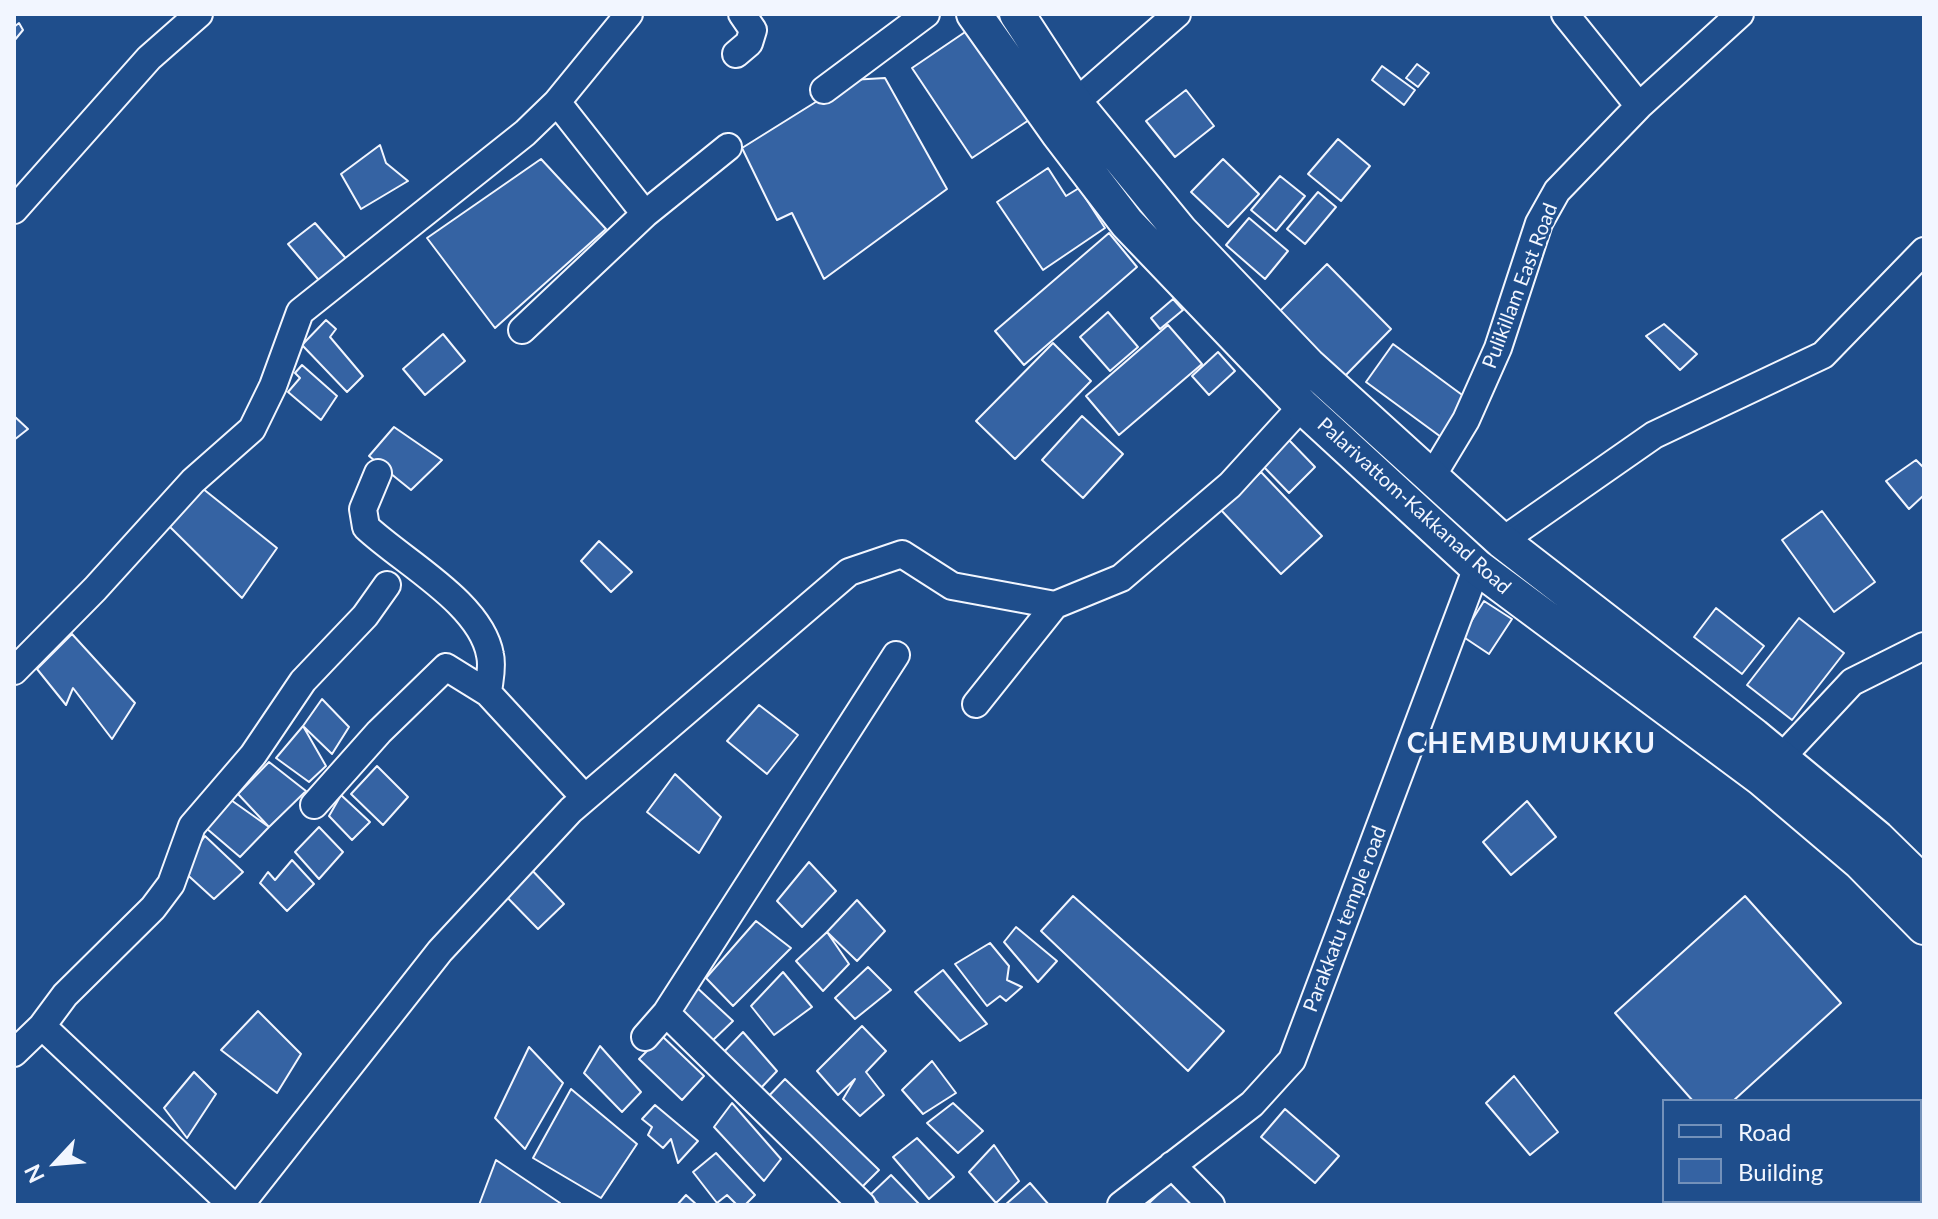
<!DOCTYPE html>
<html>
<head>
<meta charset="utf-8">
<style>
  body { margin:0 }
  #map { position:relative; width:1938px; height:1219px; overflow:hidden; background:#1f4e8c; font-family:Lato,sans-serif }
  canvas { display:block }
  .frame { position:absolute; inset:0; border:16px solid #f2f6ff; pointer-events:none }
  .legend { position:absolute; left:1662px; top:1099px; width:260px; height:104px; box-sizing:border-box; background:#1f4e8c; border:2px solid #7391ba; margin:0; padding:10px 14px; list-style:none; font-size:24px; color:#f2f6ff }
  .legend li { display:flex; align-items:center; gap:16px; height:40px }
  .legend b { width:40px; border:2px solid #7391ba }
  .north { position:absolute; left:16px; top:1123px; width:80px; height:80px; -webkit-text-stroke:6px #1f4e8c; paint-order:stroke; rotate:244deg; font-size:22px; font-weight:700; line-height:32px; text-align:center; color:#f2f6ff }
  .north::after { content:''; display:block; margin:auto; width:28px; height:36px; background:#f2f6ff; clip-path:polygon(50% 0,100% 100%,50% 72%,0 100%) }
</style>
</head>
<body>
<div id="map">
<canvas width="1938" height="1219"></canvas>
<div class="frame"></div>
<ul class="legend">
<li><b style="height:10px;background:#1f4e8c"></b>Road</li>
<li><b style="height:22px;background:#3563a3"></b>Building</li>
</ul>
<div class="north">N</div>
</div>
<script>
const ctx = document.querySelector('canvas').getContext('2d');
ctx.lineJoin = 'round';
function fill(path, color) {
  ctx.fillStyle = color;
  ctx.fill(path, 'evenodd');
}
function strokePath(path, color, width, dash) {
  ctx.strokeStyle = color;
  ctx.lineWidth = width;
  ctx.lineCap = dash ? 'butt' : 'round';
  ctx.setLineDash(dash || []);
  ctx.stroke(path);
}
function drawText(font, color, halo, rows, align = 'center') {
  ctx.font = font + ' Lato,sans-serif';
  ctx.lineWidth = 6;
  ctx.setLineDash([]);
  ctx.textBaseline = 'middle';
  ctx.strokeStyle = halo;
  ctx.fillStyle = color;
  for (const [text, x, y, turn = 0] of rows) {
    ctx.save();
    ctx.translate(x, y);
    ctx.rotate((+turn || 0) * Math.PI / 180);
    ctx.textAlign = isNaN(turn) ? turn : align;
    if (halo) ctx.strokeText(text, 0, 0);
    ctx.fillText(text, 0, 0);
    ctx.restore();
  }
}
const building = new Path2D(`
  M19,23L23,30L14,41V27Z
  M974,26L1035,116L972,158L912,68Z
  M1417,64L1429,73L1418,87L1406,78Z
  M1382,66L1415,90L1404,105L1372,80Z
  M885,78L947,189L824,279L792,213L777,220L742,148L851,80Z
  M1186,90L1214,126L1175,157L1146,121Z
  M1338,139L1370,166L1341,201L1308,174Z
  M380,145L386,163L408,181L361,209L341,174Z
  M541,159L606,229L495,328L427,238Z
  M1223,159L1259,194L1228,227L1191,192Z
  M1048,168L1066,196L1079,188L1105,228L1043,270L997,202Z
  M1280,176L1305,196L1276,231L1251,210Z
  M1318,192L1336,207L1305,244L1287,229Z
  M1249,218L1288,251L1265,279L1226,245Z
  M315,223L349,262L323,285L288,244Z
  M1109,233L1137,267L1024,365L995,331Z
  M1327,264L1391,329L1343,378L1278,313Z
  M1173,299L1183,310L1160,329L1151,318Z
  M1108,312L1138,347L1110,371L1080,337Z
  M326,320L336,329L330,337L363,376L347,392L302,345Z
  M1664,324L1697,354L1680,370L1646,336Z
  M1168,325L1202,364L1119,435L1086,396Z
  M443,334L465,361L425,395L403,369Z
  M1053,343L1091,381L1015,459L976,421Z
  M1393,344L1469,400L1441,437L1366,382Z
  M1218,352L1235,371L1209,395L1192,376Z
  M302,365L337,396L321,420L288,392L300,378L295,373Z
  M14,416L28,429L14,440Z
  M1082,416L1123,454L1083,498L1042,460Z
  M394,427L442,460L411,490L369,456Z
  M1289,440L1315,467L1289,493L1263,466Z
  M1916,460L1924,468V495L1909,509L1886,481Z
  M1261,472L1322,536L1281,574L1221,510Z
  M202,488L277,548L242,598L167,524Z
  M1822,511L1875,582L1834,612L1782,540Z
  M599,541L632,572L611,592L581,561Z
  M1484,601L1512,619L1489,654L1462,636Z
  M1716,608L1764,646L1742,674L1694,637Z
  M1799,618L1844,653L1792,720L1747,685Z
  M72,634L135,703L112,739L73,688L66,705L37,669Z
  M322,699L349,727L332,754L303,726Z
  M759,705L798,735L767,774L727,741Z
  M303,726L326,766L309,782L276,758Z
  M269,762L306,791L269,827L238,794Z
  M377,766L408,797L383,825L351,794Z
  M675,774L721,817L699,853L647,812Z
  M341,795L370,822L352,840L329,816Z
  M231,800L269,827L240,857L206,828Z
  M1527,801L1556,837L1511,875L1483,842Z
  M319,827L343,852L319,879L295,852Z
  M205,836L243,872L214,899L181,869Z
  M292,860L314,884L287,911L260,883L268,872L275,880Z
  M809,862L836,891L802,927L777,901Z
  M529,867L564,904L538,929L502,892Z
  M1073,896L1224,1031L1188,1071L1041,931Z
  M1745,896L1841,1003L1733,1101H1693L1615,1013Z
  M857,900L885,931L857,961L827,932Z
  M756,921L791,948L733,1006L706,978Z
  M1016,927L1057,961L1038,982L1004,942Z
  M827,932L849,964L823,991L796,961Z
  M990,943L1009,966L1007,980L1022,987L1006,1001L1000,996L987,1006L955,964Z
  M868,967L891,990L855,1019L835,998Z
  M943,970L987,1024L960,1041L915,992Z
  M783,972L812,1007L774,1035L751,1006Z
  M693,984L733,1021L711,1042L675,1009Z
  M258,1011L301,1054L277,1093L221,1050Z
  M862,1026L886,1051L866,1072L884,1095L860,1116L843,1099L855,1079L838,1095L817,1071Z
  M743,1032L777,1071L760,1089L720,1056Z
  M662,1036L704,1076L682,1100L639,1059Z
  M600,1046L641,1092L622,1112L584,1073Z
  M529,1047L563,1083L525,1149L495,1118Z
  M932,1061L956,1093L923,1114L902,1090Z
  M194,1072L216,1094L187,1138L164,1108Z
  M1514,1076L1558,1132L1530,1155L1486,1103Z
  M785,1079L879,1170L858,1191L765,1100Z
  M571,1089L637,1144L601,1198L533,1158Z
  M732,1103L781,1159L764,1181L714,1127Z
  M953,1103L983,1131L958,1153L927,1123Z
  M655,1105L698,1141L678,1163L671,1139L663,1148L648,1135L652,1127L642,1119Z
  M1285,1109L1339,1156L1315,1183L1261,1137Z
  M917,1138L954,1177L929,1199L893,1157Z
  M994,1145L1019,1181L996,1203L969,1172Z
  M716,1153L755,1195L745,1205H737L727,1195L717,1203L693,1172Z
  M496,1160L560,1203V1205H479Z
  M891,1175L920,1205H880L870,1195Z
  M1030,1183L1049,1205H1005Z
  M1170,1183L1192,1205H1147Z
  M686,1195L697,1205H677Z`);
const minor = new Path2D(`
  M1565,14L1639,106
  M736,54L749,43L753,30L742,14
  M824,90L926,14
  M557,102L645,214
  M1075,103L1177,14
  M14,210L149,58L199,14
  M522,330L645,214L728,147
  M378,473L363,509L366,527C403,562 481,603 490,655C493,667 489,681 488,693
  M1431,478L1466,420L1498,348L1539,223L1557,191L1639,106L1740,14
  M1502,541L1654,435L1823,355L1924,251
  M14,671L95,589L193,481L252,429L273,386L300,312L525,133L557,102L629,14
  M976,704L1055,605
  M1781,758L1852,682L1924,646
  M314,805L379,732L446,667L488,693L585,798
  M666,1013L862,1205
  M42,1026L65,995L153,908L171,884L192,826L253,755L303,681L365,616L387,585
  M645,1037L666,1013L896,655
  M14,1053L42,1026L232,1205
  M1172,1165L1211,1205
  M240,1205L440,951L571,810L849,572L902,554L952,586L1055,605L1121,578L1230,485L1302,406
  M1121,1205L1252,1104L1292,1060L1477,567`);
const major = new Path2D(`
  M974,14L1059,134L1127,223L1302,406L1477,567L1761,778L1860,862L1924,927
  M1017,14L1075,103L1180,231L1308,365L1502,541L1754,736L1877,838L1924,884`);
const streetNames = [
  ["Pulikillam East Road",1520,286,-69],
  ["Palarivattom-Kakkanad Road",1414,506,42],
  ["Parakkatu temple road",1345,919,-69]
];
const districtNames = [
  ["CHEMBUMUKKU",1532,744]
];
fill(building, '#3563a3');
strokePath(building, '#f2f6ff', 2);
strokePath(minor, '#f2f6ff', 30);
strokePath(major, '#f2f6ff', 38);
strokePath(minor, '#1f4e8c', 26);
strokePath(major, '#1f4e8c', 34);
drawText('20px', '#f2f6ff', '#1f4e8c', streetNames);
ctx.letterSpacing = '2px';
drawText('bold 28px', '#f2f6ff', '#1f4e8c', districtNames);
ctx.letterSpacing = '0px';
</script>
</body>
</html>
